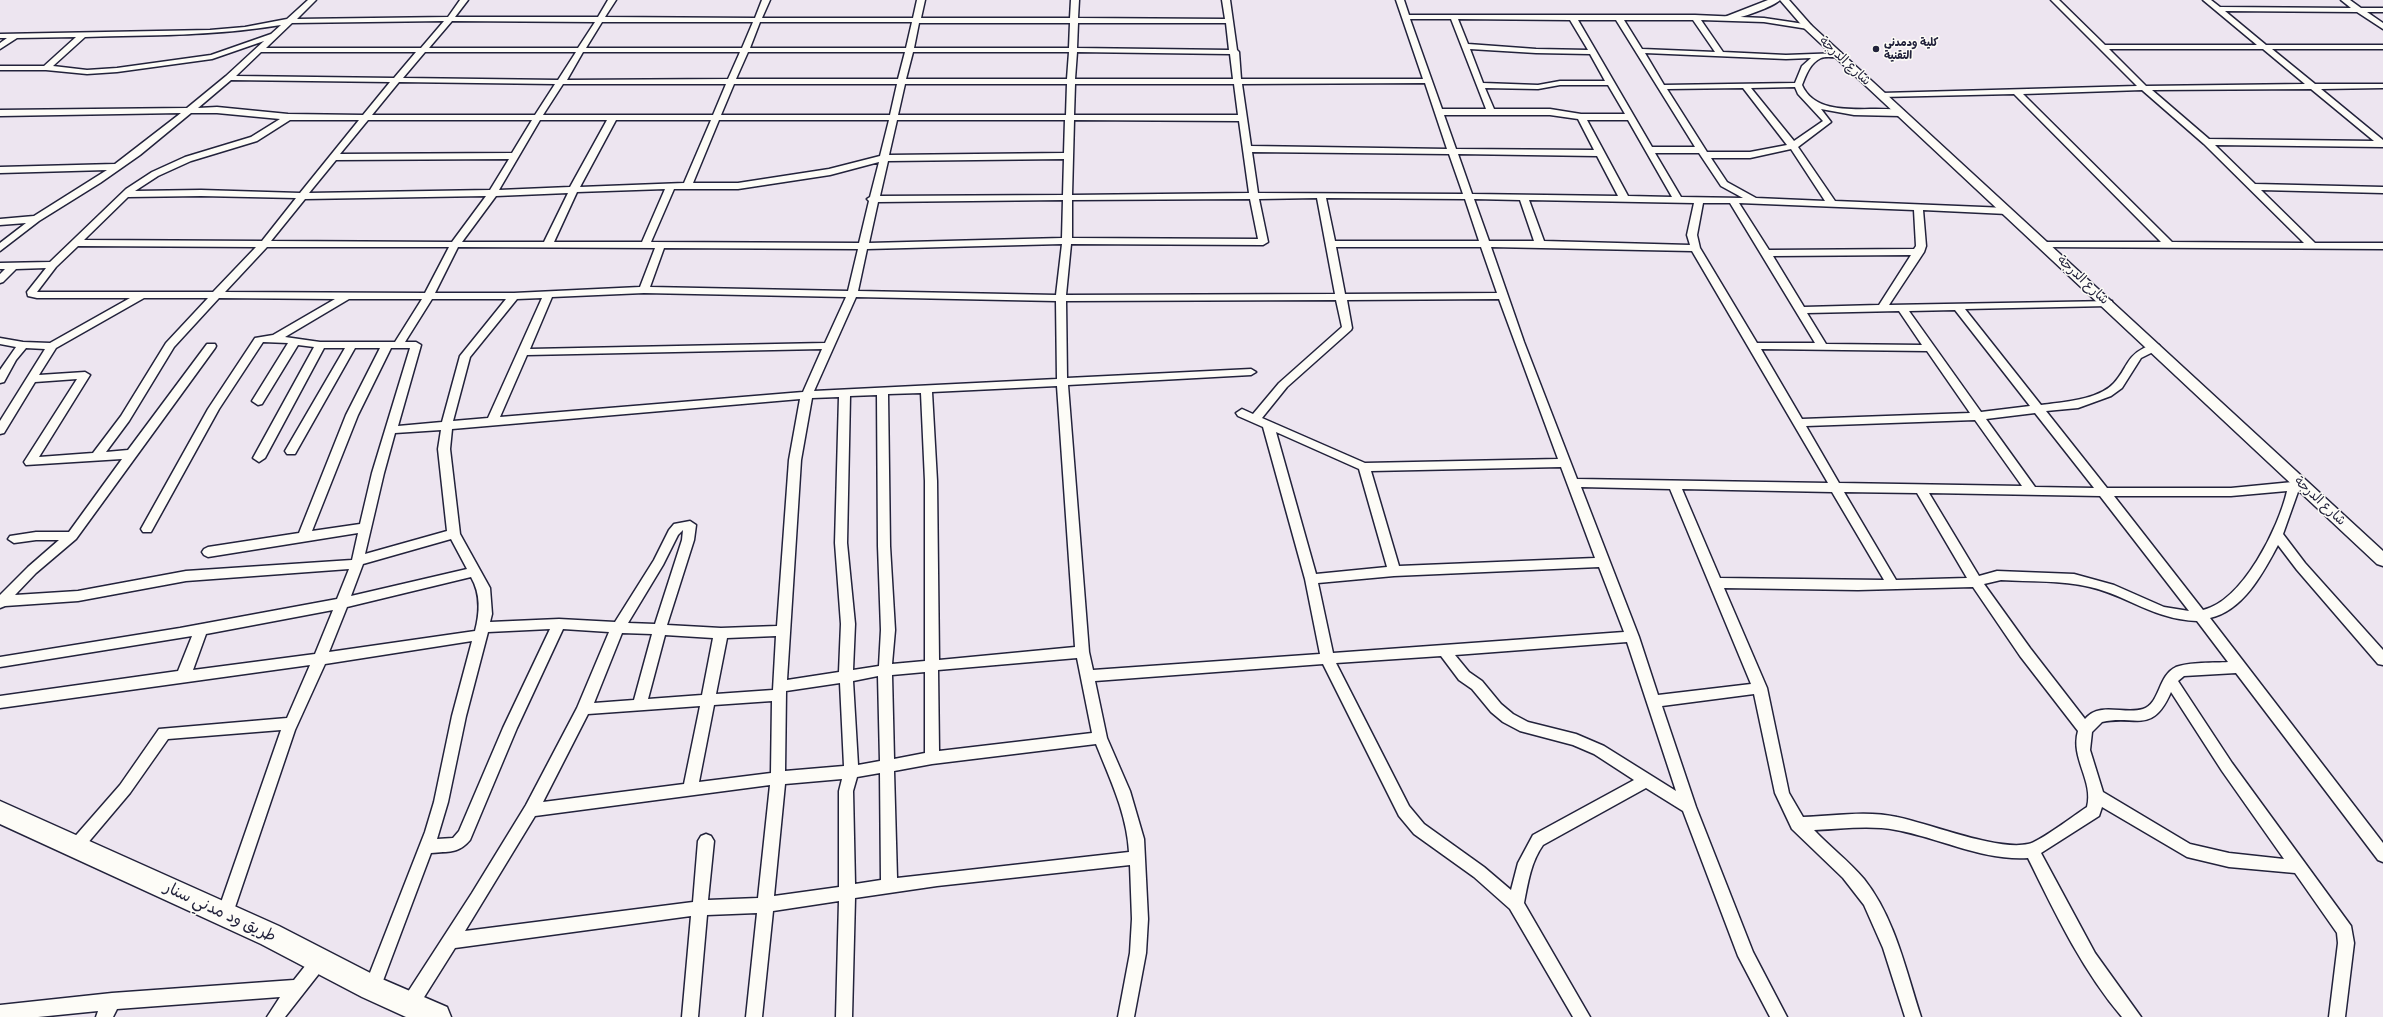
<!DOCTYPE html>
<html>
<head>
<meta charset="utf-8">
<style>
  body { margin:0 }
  canvas { display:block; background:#ede5f0 }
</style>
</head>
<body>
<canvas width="2383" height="1017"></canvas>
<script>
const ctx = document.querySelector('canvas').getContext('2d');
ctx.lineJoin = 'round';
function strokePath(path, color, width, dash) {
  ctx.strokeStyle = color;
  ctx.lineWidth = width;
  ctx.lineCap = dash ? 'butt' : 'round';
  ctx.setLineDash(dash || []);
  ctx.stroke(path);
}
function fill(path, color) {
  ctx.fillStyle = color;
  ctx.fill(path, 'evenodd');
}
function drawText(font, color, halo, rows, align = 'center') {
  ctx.font = font + ' Delius,"Playpen Sans Arabic",sans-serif';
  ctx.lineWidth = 3;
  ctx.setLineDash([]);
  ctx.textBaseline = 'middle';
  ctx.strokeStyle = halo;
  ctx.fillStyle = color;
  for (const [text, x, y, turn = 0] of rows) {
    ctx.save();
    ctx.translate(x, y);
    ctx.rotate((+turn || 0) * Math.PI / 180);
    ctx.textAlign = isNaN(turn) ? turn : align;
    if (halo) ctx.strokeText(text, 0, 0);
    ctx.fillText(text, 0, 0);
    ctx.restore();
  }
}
const minor = new Path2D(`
  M308,0H316L297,19L448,17L460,0H468L455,17H598L608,0H616L605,17L755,18L762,0H770L762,18H913L917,0H925L921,18H1070L1071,0H1079L1078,18L1225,19L1222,0H1230L1237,50L1239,52L1241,79H1423L1396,0H1404L1409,15H1695L1764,18L1811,25L1812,27L1808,29L1764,22L1701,20L1723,52L1786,55L1841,53V57C1835,58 1826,56 1821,58C1810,63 1806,75 1802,85C1818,121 1873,104 1904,111V115L1901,116L1854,115L1821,109L1831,122L1798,147L1835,201L2007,208L2012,211L2007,214L1923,210L1926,246L1924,252L1889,305L2112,301V305L2108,306L1965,309L2041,405C2062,402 2099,400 2114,383C2127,369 2126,357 2144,348C2149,346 2153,343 2159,345L2160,347L2159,349L2141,358L2122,388L2111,396L2078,408L2046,411L2107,488H2231L2303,481L2309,485L2307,488L2299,489L2283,534L2305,563L2383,650V665L2378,664L2297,570L2278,545C2263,573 2243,611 2210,618L2383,843V862L2378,860L2236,673L2184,676L2178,681L2232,763L2351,926L2354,943L2345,1017H2329L2338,943L2337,933L2295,873L2229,867L2187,857L2102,807L2099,816L2041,853L2095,953L2141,1017H2122C2082,970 2055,913 2028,858C1983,861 1940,838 1896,830C1870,825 1841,829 1814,830C1830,847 1849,861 1864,879C1895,918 1906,971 1921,1017H1905L1883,948L1864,905L1843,878L1792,829L1775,793L1754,694L1662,706L1696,807L1753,952L1787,1017H1770L1738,956L1683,811L1646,788L1543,845C1531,862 1528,882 1524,903L1590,1017H1573L1510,909L1474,877L1414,834L1399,816L1323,664L1095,681L1107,738L1130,791L1144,839L1148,919L1146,953L1134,1017H1118L1130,953L1132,919L1130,865L937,886L855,898L852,1017H836L839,901L773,911L762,1017H746L757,913L707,915L698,1017H682L691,916L455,948L416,1010L410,1012L404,1010L402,1004L404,998L472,893L526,805L577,708L609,632L563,629L517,728L470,840C458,854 449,851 431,853L378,994L372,996L366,994L364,988L425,832L434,802L452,716L472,641L325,664L295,730L231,919L225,921L219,919L217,914L281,730L168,739L130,793L81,851L76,853L71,851L68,846L71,841L120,785L159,729L287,718L310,665L0,708V696L178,671L192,636L0,667V657L180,628L337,599L349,569L186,581L78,601L5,606L0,608V595L28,567L59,540H36L14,543L8,539L10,536L36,532H69L122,459L26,465L24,462L77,379L35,382L4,433L0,434V421L45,349L26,348L16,360L4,382L0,383V370L16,347L0,344V338L23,342L50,343L130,298H37L28,296L27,292L46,268L16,269L3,282L0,283V274L5,269H0V263L50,262L126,189L152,172L185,157L251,137L280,119L217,113H191L140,155L100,183L39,221L0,251V243L26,223L0,225V219L34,216L107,170L0,173V167L115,164L181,113L0,116V110L187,108L226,76L264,41L212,59L117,72L87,74L46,70H0V66H44L76,37L17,38L0,49V43L7,38H0V34L210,30L245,27L287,19ZM1410,19H1451L1486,109H1442ZM1458,19L1570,20L1588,50L1536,49L1468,44ZM1578,20H1616L1695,147H1652ZM1624,20H1693L1715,52L1642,49ZM444,21L421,48H266L292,23ZM452,21L595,22L578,48H429ZM602,22H753L742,48H586ZM760,22H912L906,48H750ZM919,23H1070L1069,48H914ZM1078,23H1226L1229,50L1077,48ZM281,25L271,34L211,55L117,68L87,70L53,66L85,37C151,35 216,36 281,25ZM1470,49L1536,53L1590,54L1605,81H1560L1538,85L1483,83ZM261,52H416L394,78L236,76ZM425,52H576L558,80L403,78ZM583,52H740L728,79L567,80ZM748,52H905L898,79H736ZM913,52H1069L1067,79H906ZM1077,52L1230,54L1233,79H1075ZM1645,53L1786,59L1811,58L1802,66L1795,83L1664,85ZM231,80L390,82L363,115L288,114L217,107L198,108ZM399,82L555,84L535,115H372ZM1425,83L1447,149L1251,146L1242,84ZM563,84H726L713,115H543ZM734,84H897L890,115H721ZM905,84H1067L1066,115H898ZM1075,84H1234L1238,115H1074ZM1560,85H1608L1625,114H1581L1550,109H1494L1485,88L1538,89ZM1795,87L1798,94L1823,121L1794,141L1751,88ZM1743,88L1787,145L1750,152H1707L1667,89ZM1444,115H1550L1578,119L1594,150L1456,149ZM290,120H359L300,193L201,190L135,191L158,176L191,161L257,141ZM368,120H532L512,153L340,154ZM540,120H607L570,187L499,190ZM616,120H711L684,183L580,187ZM719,120H889L880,156L829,169L738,183H693ZM897,120H1065L1064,153L889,155ZM1074,120L1239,121L1249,193L1072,195ZM1587,120H1628L1672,197L1628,196ZM1791,149L1825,201L1756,198L1727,182L1711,158H1750ZM1252,152L1449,154L1463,194L1258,193ZM1655,153H1699L1721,186L1743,198L1681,197ZM1458,154L1597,156L1618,196L1472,194ZM509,159L490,190L309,193L336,160ZM1064,159L1063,195L880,196L888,161ZM879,162L870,197L867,199L869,201L859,243L651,242L674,189H738L830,175ZM665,189L642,242H554L577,192ZM568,193L544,242H462L496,196ZM201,196L296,198L262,241L84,240L128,197ZM486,196L452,242L271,241L305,199ZM1317,198L1335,294L1066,295L1071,244L1263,245L1268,242L1259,199ZM1326,198L1465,199L1479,241H1335ZM1250,199L1258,239L1072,238V200ZM1474,199L1520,200L1534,241H1489ZM1063,200L1062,238L869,243L878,202ZM1529,200L1694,203L1687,235L1690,245L1544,241ZM1703,203H1730L1815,343H1757L1700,248L1697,235ZM1739,203L1914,210L1916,246L1914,249L1769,250ZM1062,244L1056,295L858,291L867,249ZM78,246L256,247L213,292H37L56,267ZM267,247H449L425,293L225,292ZM458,247L655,248L640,287L514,293H435ZM1336,247H1481L1497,293L1345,294ZM1491,247L1692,251L1828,483L1577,479L1524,342ZM664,248L858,249L848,291L650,287ZM1911,255L1879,305L1804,307L1773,256ZM644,293L846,297L825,343L530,349L552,297ZM856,297L1056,301L1057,379L814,391ZM144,298H208L166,343L121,416L93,453L39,457L90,375L85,372L39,375L56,348ZM219,298L335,299L273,335L255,338L208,409L141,529L143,532H151L219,409L263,342L288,343L252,401L258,405L262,404L298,345L314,347L253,458L259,462L265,458L324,348H345L285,451L287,454H295L355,348H380L346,415L299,533L208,547L204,549L202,552L204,555L208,557L358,533L352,560L186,571L78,591L15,595L36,573L76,539L215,348L216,346L215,344H207L128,450L106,452L129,421L174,347ZM542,298L488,418L453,421L470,357L517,299ZM349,299H422L395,342H320L285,337ZM432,299H506L460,356L442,422L398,426L421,345L416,342H405ZM1499,299L1558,459L1365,463L1262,418L1287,387L1351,330L1352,328L1347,300ZM1336,300L1342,327L1279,383L1253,414L1242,409L1236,413L1238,416L1263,427L1305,579L1320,654L1093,670L1089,652L1068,385L1251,375L1256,372L1251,369L1067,378L1066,301ZM1955,310L2030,406L1981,412L1909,311ZM1899,311L1922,345L1826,344L1807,313ZM391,348H410L372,473L360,524L312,531L358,415ZM822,349L803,392L500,417L527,355ZM1761,349L1927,351L1970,413L1802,419ZM1057,386L1075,647L939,660L937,481L932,392ZM921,393L925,481V661L892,664L895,630L890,546L888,394ZM877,395L878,546L881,630L879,666L853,670L855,624L847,543L850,396ZM839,397L835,543L841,624L839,672L787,680L801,460L812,398ZM800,399L789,460L777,626L721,628L667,625L694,540L696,525L690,521L674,524L669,530L654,560L615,622L559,619L490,622L492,614L490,588L460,534L450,449L452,429ZM2035,413L2094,488L2035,487L1986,419ZM1975,420L2022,486L1839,483L1806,426ZM441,430L438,449L447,531L365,554L384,473L395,433ZM1276,432L1359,469L1387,567L1316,574ZM1561,467L1595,558L1399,566L1371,471ZM1581,487L1670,489L1751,684L1658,695L1639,637ZM1682,489L1832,492L1884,580L1720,578ZM2287,491C2279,527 2243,601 2203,610L2114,496H2231ZM1844,492L1917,493L1967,578L1896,580ZM1929,493L2100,496L2189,611L2164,607L2114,585L2074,574L1997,571L1979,576ZM683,530L682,540L655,624L628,623L663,565L678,535ZM451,539L467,569L351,596L363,564ZM1599,567L1624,632L1333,653L1318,583L1394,576ZM471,577C481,594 480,612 475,631L329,652L347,607ZM2001,580C2030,582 2061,580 2090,587C2129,596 2152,619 2197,621L2228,662C2215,663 2188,662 2176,667C2158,675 2160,704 2143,709C2124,715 2100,701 2085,719L2030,648L1984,584ZM1973,587L2020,656L2078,731C2070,758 2094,781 2087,807C2076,814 2038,843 2028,844C1997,851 1931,824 1897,817C1867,810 1833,816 1803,817L1789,793L1767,688L1724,588L1858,590ZM333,610L315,654L193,670L206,634ZM550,629L503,728L459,831L453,838L437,839L448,802L466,716L488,632ZM622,633L652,634L634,700L594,703ZM665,635L713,638L702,695L648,699ZM776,636L773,690L716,694L727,638ZM1627,642L1676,791L1604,746L1576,734L1528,722L1513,714L1501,704L1482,681L1469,672L1455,655ZM1441,656L1459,680L1472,689L1491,712L1503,722L1520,731L1573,745L1594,754L1634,780L1533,835L1518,863L1511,890L1484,867L1424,824L1409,806L1336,663ZM1077,658L1092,733L939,751L938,670ZM925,672V753L894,759L892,675ZM878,676L880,761L858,765L853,681ZM840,683L844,766L785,771L786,691ZM2171,692L2222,771L2284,859L2229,853L2190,844L2103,792L2090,750L2092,732L2102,722C2135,714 2152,736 2171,692ZM772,701L771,773L699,782L714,705ZM700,706L684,784L543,802L588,714ZM1096,744C1110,779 1127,814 1129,852L897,878L894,771L932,764ZM880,773L881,880L855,884L853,791L857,777ZM842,779L839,791V887L774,896L785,784ZM770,785L758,898L708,900L714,841L711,836L706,834L701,836L698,841L693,902L465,931L535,816Z
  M2051,0H2059L2105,45H2257L2203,0H2211L2220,7L2351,8L2341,0H2350L2361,8H2383V12H2367L2383,23V29L2357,12L2225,11L2266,45H2383V49H2272L2315,84H2383V88L2321,89L2383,140V147L2215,145L2255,184L2383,187V193L2261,190L2315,243H2383V249L2043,247V243L2046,242H2161L2014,94L1882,97L1878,95L1882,93L2137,86ZM2109,49H2263L2305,84L2146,86ZM2311,89L2374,141L2209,139L2152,90ZM2142,90L2204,144L2304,243L2172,242L2023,94Z
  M319,953L325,956L327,961L325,966L285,1017H267L280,997L117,1009L113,1017H96L98,1011L38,1017H0V1005L112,993L294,980L313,956Z`);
const tertiary = new Path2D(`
  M1768,0H1789L1811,25L2383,551V566L2377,564L1805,29L1780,0C1773,7 1729,24 1722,18Z`);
const trunk = new Path2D(`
  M0,801L279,926L382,979L447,1007L451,1017H406L362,997L261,944L0,824Z`);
const markers = [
  [1876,49,4,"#22223b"]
];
const farPoinames = [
  ["كلية ودمدني",1884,43],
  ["التقنية",1884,56]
];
const streetNames = [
  ["شارع الدرجة",1845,61,43],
  ["شارع الدرجة",2083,280,43],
  ["شارع الدرجة",2320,501,43]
];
const nearStreetnames = [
  ["طريق ود مدني سنار",220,912,25]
];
strokePath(minor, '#22223b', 3);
strokePath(tertiary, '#22223b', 3);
strokePath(trunk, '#22223b', 3);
fill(minor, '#fdfcf7');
fill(tertiary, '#fdfcf7');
fill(trunk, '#fdfcf7');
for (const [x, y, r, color] of markers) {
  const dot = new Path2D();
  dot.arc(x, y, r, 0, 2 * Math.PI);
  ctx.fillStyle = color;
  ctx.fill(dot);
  strokePath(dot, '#fdfcf7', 1.5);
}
drawText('bold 11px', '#22223b', '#fdfcf7', farPoinames, 'left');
drawText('13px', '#22223b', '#fdfcf7', streetNames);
drawText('16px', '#22223b', '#fdfcf7', nearStreetnames);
</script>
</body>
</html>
